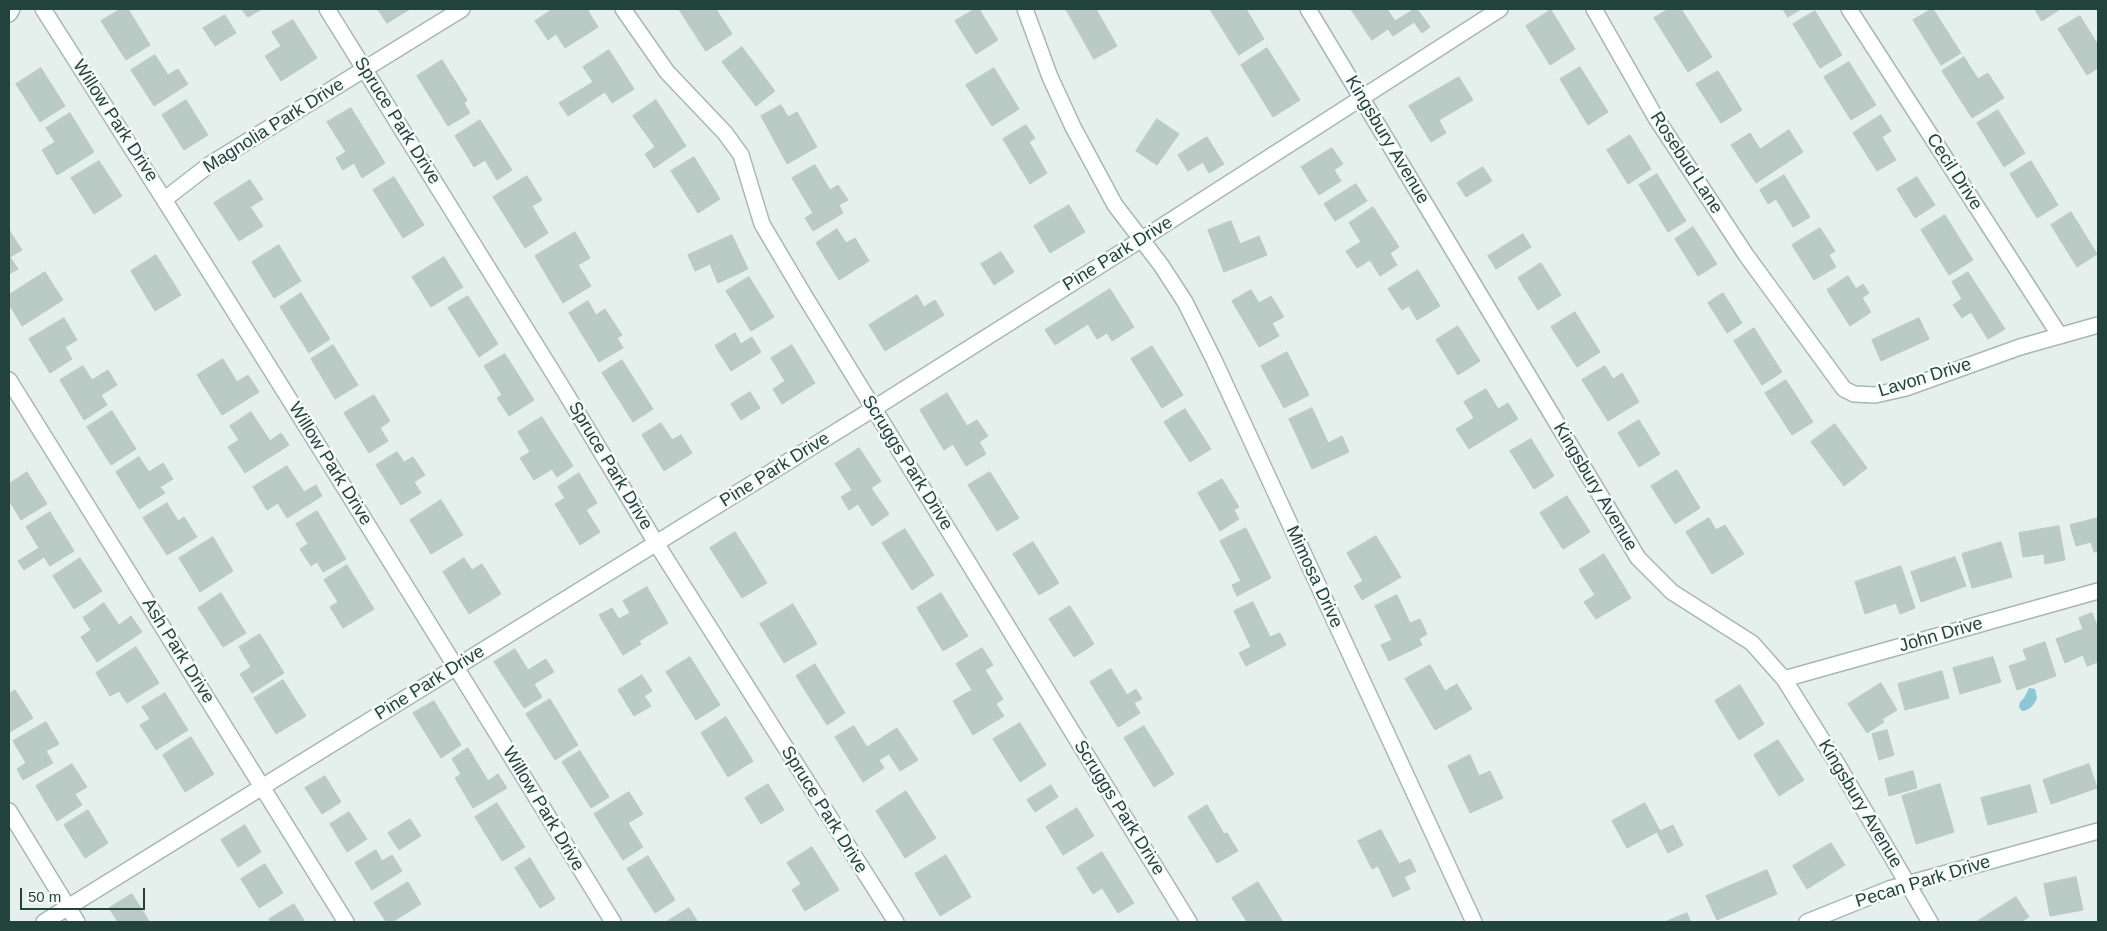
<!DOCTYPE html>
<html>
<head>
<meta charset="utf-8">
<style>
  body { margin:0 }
  #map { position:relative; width:2107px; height:931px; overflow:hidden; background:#e5efeb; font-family:Helvetica,sans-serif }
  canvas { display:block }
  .frame { position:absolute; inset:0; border:10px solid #22433b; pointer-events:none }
  .scale { position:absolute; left:20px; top:888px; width:125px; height:22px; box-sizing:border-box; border:2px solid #22433b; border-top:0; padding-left:6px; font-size:15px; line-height:18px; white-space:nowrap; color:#22433b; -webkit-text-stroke:4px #f6fbf9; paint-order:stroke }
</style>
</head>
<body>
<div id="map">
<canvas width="2107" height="931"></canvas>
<div class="frame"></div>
<div class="scale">50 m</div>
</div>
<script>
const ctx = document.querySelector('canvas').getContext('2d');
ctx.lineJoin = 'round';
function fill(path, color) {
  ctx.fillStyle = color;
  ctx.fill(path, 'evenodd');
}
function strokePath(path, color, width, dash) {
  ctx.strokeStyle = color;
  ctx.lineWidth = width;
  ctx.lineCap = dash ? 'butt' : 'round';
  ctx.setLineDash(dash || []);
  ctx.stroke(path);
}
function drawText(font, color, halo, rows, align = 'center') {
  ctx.font = font + ' Helvetica,sans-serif';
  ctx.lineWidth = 5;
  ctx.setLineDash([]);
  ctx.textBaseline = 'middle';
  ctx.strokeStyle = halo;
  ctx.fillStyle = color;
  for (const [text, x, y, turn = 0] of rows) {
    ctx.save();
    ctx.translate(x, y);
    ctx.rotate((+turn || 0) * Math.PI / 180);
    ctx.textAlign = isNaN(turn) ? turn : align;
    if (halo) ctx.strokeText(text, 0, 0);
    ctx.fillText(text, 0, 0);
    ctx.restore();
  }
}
const water = new Path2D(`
  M2029,688L2035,689L2037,698C2035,704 2029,711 2022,711L2019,707L2020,702L2024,698Z`);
const building = new Path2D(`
  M121,9H128L150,45L126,60L101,21Z
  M242,9H262L248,17Z
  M378,9H410L387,23Z
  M553,9H587L598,27L565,48L556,34L548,40L535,21Z
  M679,9H716L732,34L706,51Z
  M975,9H979L998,40L976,54L955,21Z
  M1066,9H1096L1117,46L1094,59Z
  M1210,9H1246L1264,39L1239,55Z
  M1351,9H1387L1395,21L1414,9H1417L1430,27L1422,33L1414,22L1393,36L1388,29L1372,40Z
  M1669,9H1681L1712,57L1688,72L1654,18Z
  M1783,9H1801L1788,17Z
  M1932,9H1933L1961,53L1941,65L1913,20Z
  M2035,9H2060L2042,21Z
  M1551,10L1575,49L1550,65L1526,26Z
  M1815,11L1842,55L1820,68L1793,24Z
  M225,15L236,33L215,46L203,28Z
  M2080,16L2098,45V68L2087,75L2058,29Z
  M293,20L317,58L281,81L265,56L281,46L272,32Z
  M742,47L775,91L756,106L722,62Z
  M1267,48L1300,100L1273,117L1241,65Z
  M609,50L634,89L612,103L605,92L568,116L559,103L593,82L583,67Z
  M155,55L168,75L178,69L188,84L154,106L131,70Z
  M1964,57L1978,79L1988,73L2004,98L1972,118L1942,71Z
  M442,60L467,100L464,103L470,113L448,126L417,76Z
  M1849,62L1876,105L1851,120L1824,77Z
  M1580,67L1608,112L1588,125L1560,79Z
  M41,68L65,106L40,122L16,84Z
  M994,68L1019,109L992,126L966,85Z
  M1718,71L1742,110L1721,123L1696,84Z
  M1459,77L1473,100L1439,120L1446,133L1431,142L1409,106Z
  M186,100L208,135L184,150L162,115Z
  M656,100L686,146L654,168L645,154L655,147L633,116Z
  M781,105L788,117L797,112L817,147L787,164L761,116Z
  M351,108L385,163L362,178L354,163L343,170L336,158L346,152L327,122Z
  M1998,110L2025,153L2004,167L1977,123Z
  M70,113L94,152L57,175L42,150L55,142L46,128Z
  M1881,115L1891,131L1882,137L1896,160L1877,171L1853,133Z
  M1157,119L1179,134L1157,165L1136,151Z
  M480,120L512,170L497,180L485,160L474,167L455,136Z
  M1026,125L1035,138L1029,142L1047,173L1030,184L1003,139Z
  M1789,130L1803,152L1756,183L1731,145L1750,133L1760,149Z
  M1630,135L1651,169L1628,184L1607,150Z
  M1207,137L1224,164L1209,173L1203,162L1188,171L1178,155Z
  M1332,148L1343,164L1334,170L1341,181L1319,195L1301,167Z
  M694,157L720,199L698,213L671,171Z
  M99,161L122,196L94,214L71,178Z
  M2031,161L2058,205L2037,218L2010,174Z
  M815,165L830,190L838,185L848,200L839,205L843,213L813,231L805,218L813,213L792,178Z
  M1483,167L1492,181L1466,197L1457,183Z
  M1657,174L1686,221L1668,232L1639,185Z
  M1784,175L1810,217L1793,227L1776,199L1768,204L1760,190Z
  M527,176L542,200L532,206L548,233L525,248L493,197Z
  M394,177L424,225L403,238L373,190Z
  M1917,177L1935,205L1915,218L1897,189Z
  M250,180L263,199L250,207L263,226L239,241L214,203Z
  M1356,184L1367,201L1335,221L1324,204Z
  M1069,205L1085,232L1050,253L1034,226Z
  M1373,207L1399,247L1390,253L1397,265L1380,276L1370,260L1357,268L1346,251L1361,242L1349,223Z
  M2071,212L2097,254L2077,267L2051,225Z
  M1945,215L1973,260L1949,275L1921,230Z
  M1231,221L1240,244L1259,236L1267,255L1224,272L1208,230Z
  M1693,227L1717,264L1698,276L1675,239Z
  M1820,228L1835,251L1829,255L1836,267L1814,280L1792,245Z
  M837,229L846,243L855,238L869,261L839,280L816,243Z
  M9,230L22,250L10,257L18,269L9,274Z
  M575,232L590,258L578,265L591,286L563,303L535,256Z
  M1523,234L1531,247L1496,269L1488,256Z
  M732,235L748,269L718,283L710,264L695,271L688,255Z
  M279,245L301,281L274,298L252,262Z
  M1001,252L1014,272L994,285L981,264Z
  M156,255L181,295L155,311L131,271Z
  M444,257L463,287L431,307L412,277Z
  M1541,263L1561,295L1538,310L1518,278Z
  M1418,270L1440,306L1417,320L1409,306L1402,310L1388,289Z
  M45,272L63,300L22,326L9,304V295Z
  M1968,272L2005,329L1988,339L1971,312L1962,318L1953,305L1962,299L1952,282Z
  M1848,276L1856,289L1863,284L1869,293L1862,298L1871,312L1850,326L1827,290Z
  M749,277L774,317L751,331L726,291Z
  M1110,289L1134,327L1112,341L1107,333L1097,339L1088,324L1055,345L1045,330Z
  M1251,290L1259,303L1271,296L1284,317L1272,323L1279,336L1259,347L1232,301Z
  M301,293L330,339L309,353L280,307Z
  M1723,293L1742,323L1727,333L1708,303Z
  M917,295L924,307L935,300L944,315L885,351L869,325Z
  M468,296L498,344L479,357L448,308Z
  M588,301L596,315L605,309L622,335L617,338L623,348L599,362L569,313Z
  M1575,312L1600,352L1577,367L1551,327Z
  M64,318L77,340L65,347L72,359L50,373L29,339Z
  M1919,318L1929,339L1881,361L1872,340Z
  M1458,326L1480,361L1458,375L1436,340Z
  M1754,328L1782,372L1762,385L1734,341Z
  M735,333L741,344L752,337L761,352L731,371L715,346Z
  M333,345L358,385L335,399L311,359Z
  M792,345L815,383L782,404L773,389L785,381L771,358Z
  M1152,346L1183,395L1162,408L1131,359Z
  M1287,352L1309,395L1284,408L1261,366Z
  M505,354L534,400L509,416L497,398L502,395L484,366Z
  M223,359L237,382L248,375L259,392L222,415L197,375Z
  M622,360L653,409L633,422L602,373Z
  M83,366L92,380L108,370L117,385L101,395L107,405L84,420L60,380Z
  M1605,366L1613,379L1622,373L1639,402L1608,421L1582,380Z
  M1786,380L1813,422L1792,435L1765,393Z
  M1486,389L1498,409L1508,403L1518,419L1469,449L1456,429L1474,418L1464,402Z
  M750,392L760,408L741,420L731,404Z
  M947,393L967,426L977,420L988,436L979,442L986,454L966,466L953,444L944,450L920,410Z
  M374,395L390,421L380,428L388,441L369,453L344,413Z
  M1312,408L1328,443L1342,436L1349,452L1312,469L1289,419Z
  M1185,409L1211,449L1190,462L1164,422Z
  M112,411L136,449L111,465L87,427Z
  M251,412L270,441L281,433L289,445L245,473L228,447L239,440L230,426Z
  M542,417L573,466L557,477L552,469L534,480L520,458L530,452L518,432Z
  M1639,420L1660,454L1639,467L1618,433Z
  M661,423L672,440L681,435L692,453L664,471L642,435Z
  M1835,424L1867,468L1844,486L1811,442Z
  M1531,439L1554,476L1534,489L1510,451Z
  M859,448L881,481L871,488L889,514L872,526L858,504L849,510L841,497L852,490L835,464Z
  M397,452L404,462L413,457L425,475L414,482L421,493L401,505L376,465Z
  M139,457L149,472L163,463L173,479L160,487L165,493L139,509L116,472Z
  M287,466L304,492L316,485L322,496L287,518L278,503L267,510L253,487Z
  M1677,470L1700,508L1675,524L1651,486Z
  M27,472L47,504L21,520L9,500V484Z
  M990,472L1019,518L997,531L968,485Z
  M579,473L597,503L586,510L600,532L580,545L555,504L565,498L558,487Z
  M1222,479L1239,507L1234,510L1239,519L1220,531L1198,493Z
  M1567,496L1590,532L1563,549L1540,513Z
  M441,500L463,535L431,554L410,520Z
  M167,503L178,521L184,517L197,537L167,555L143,518Z
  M317,511L346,559L323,572L317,562L311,566L300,549L308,544L296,524Z
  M50,512L74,551L50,566L44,557L24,570L18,561L39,548L26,527Z
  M1709,518L1716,530L1725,525L1744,554L1712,574L1686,532Z
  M2098,518V551L2094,552L2091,542L2076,546L2070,525Z
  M2059,526L2065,560L2045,564L2044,554L2023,557L2019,533Z
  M1246,528L1271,578L1237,596L1232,585L1241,581L1220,541Z
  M905,529L934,575L912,590L882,543Z
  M735,532L767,583L742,598L710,548Z
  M1376,536L1401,577L1362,600L1354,586L1363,581L1347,553Z
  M213,537L233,571L200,592L179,558Z
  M1033,542L1059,583L1039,595L1013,554Z
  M2001,542L2012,577L1972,588L1962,554Z
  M1604,554L1631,598L1596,619L1584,602L1595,595L1579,570Z
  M1955,557L1966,586L1921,602L1911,572Z
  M80,558L102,591L74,609L53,576Z
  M464,558L472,570L482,564L501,594L469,614L443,572Z
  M347,565L374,609L343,628L330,607L338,602L324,580Z
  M1901,566L1915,608L1900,614L1896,603L1865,614L1855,582Z
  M647,587L668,623L639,641L641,644L623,655L599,615L612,608L619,619L630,613L623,601Z
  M221,593L246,633L223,647L198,608Z
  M941,593L968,636L943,651L917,608Z
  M1397,595L1410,623L1420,619L1427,634L1419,639L1422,645L1389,661L1381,645L1392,640L1375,606Z
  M1253,602L1270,637L1280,633L1286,645L1246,666L1239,653L1251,647L1234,611Z
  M104,603L119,625L131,616L142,632L97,662L81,637L91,630L83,618Z
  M793,604L817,644L784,663L760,624Z
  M1070,606L1094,644L1074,657L1049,619Z
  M2092,613L2098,628V662L2087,666L2083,655L2065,663L2056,639L2083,629L2079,618Z
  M260,634L284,673L252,693L240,674L251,667L239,647Z
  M2045,642L2056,676L2017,690L2009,666L2027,660L2023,650Z
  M136,647L159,683L127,703L119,691L110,696L96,673Z
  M982,648L993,665L985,670L1003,699L996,704L1004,716L973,735L953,701L972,690L956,664Z
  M515,649L528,670L546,659L554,672L534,684L542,697L524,708L494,662Z
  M690,657L720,705L696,720L666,672Z
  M1993,657L2001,682L1960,694L1953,668Z
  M815,664L845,713L827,725L796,676Z
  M1430,665L1445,691L1457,684L1472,709L1435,730L1405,679Z
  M1111,669L1127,695L1136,689L1142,699L1134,703L1140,713L1118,727L1090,682Z
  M1942,671L1949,698L1905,710L1898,684Z
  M642,675L652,691L644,696L651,706L634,716L618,690Z
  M283,680L306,716L276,734L254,698Z
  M1881,683L1897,710L1882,719L1884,722L1867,733L1848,704Z
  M1740,685L1764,724L1739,740L1715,701Z
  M15,690L33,718L10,732L9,694Z
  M165,693L188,730L156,750L140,725L150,719L142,707Z
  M550,699L578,745L555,760L526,714Z
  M434,701L461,745L441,758L413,713Z
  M726,717L753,761L728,777L701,733Z
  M46,722L59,744L46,751L53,763L23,780L17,769L26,763L13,741Z
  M1020,723L1046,765L1020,782L993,739Z
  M854,726L867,747L897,728L918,760L900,771L889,754L879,760L884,768L863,782L835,737Z
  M1144,726L1174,774L1154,787L1124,738Z
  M1887,730L1894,755L1879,760L1872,734Z
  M191,737L214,774L185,792L163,755Z
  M1778,740L1804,780L1779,796L1754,755Z
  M468,748L488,781L498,774L507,788L473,808L455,778L461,774L452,759Z
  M580,751L609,797L591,808L562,762Z
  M1470,755L1479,776L1490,771L1503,798L1470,813L1448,766Z
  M72,764L87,787L75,794L82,805L57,821L36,786Z
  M2089,764L2097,788L2051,804L2043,780Z
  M1913,771L1917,788L1889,796L1885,779Z
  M325,776L341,802L322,814L305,788Z
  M768,784L784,810L761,824L745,798Z
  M1940,784L1954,832L1916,844L1902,796Z
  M1051,785L1058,797L1035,812L1027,800Z
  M2030,785L2037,812L1988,825L1981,798Z
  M906,791L936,838L905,858L876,811Z
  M629,792L643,814L628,823L643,847L623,860L594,814Z
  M497,803L525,847L502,861L475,817Z
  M1645,803L1660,831L1673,825L1683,845L1668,853L1657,832L1627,848L1612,821Z
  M1207,805L1224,834L1227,833L1238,851L1217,863L1188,817Z
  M1077,808L1094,836L1063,855L1046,827Z
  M88,810L108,843L85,858L64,825Z
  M349,812L367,839L347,852L330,824Z
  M410,819L421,836L399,850L388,833Z
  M245,825L261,852L238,867L221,840Z
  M1381,830L1399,864L1410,859L1416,871L1404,877L1410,889L1393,897L1378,866L1372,869L1358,841Z
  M1831,843L1845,865L1807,889L1793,866Z
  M812,847L839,890L805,911L792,890L801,884L787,863Z
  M376,850L382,861L392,855L402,871L372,890L355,863Z
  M1102,852L1134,903L1118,913L1102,888L1093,894L1077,868Z
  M946,855L971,897L940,916L915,874Z
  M648,856L675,900L655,913L627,869Z
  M530,858L555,899L540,908L515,868Z
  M265,864L283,893L259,908L241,879Z
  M1767,870L1777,894L1717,920L1706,896Z
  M2076,877L2083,910L2050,916L2044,884Z
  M408,882L421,904L392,922H386L374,903Z
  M1258,882L1283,922H1247L1232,898Z
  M132,894L149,921L147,922H118L109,908Z
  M2016,897L2029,917L2021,922H1976Z
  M294,904L305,922H270L269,919Z
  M689,908L698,922H666Z
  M1687,913L1691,922H1665Z`);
const street = new Path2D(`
  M43,9C236,311 425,616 613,922
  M327,9L565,392L656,543L896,922
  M623,9L667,72L725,133L741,155L762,224L804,295L1189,922
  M1025,9L1050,77L1073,127L1115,205L1161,265L1185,302L1214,360L1474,922
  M1308,9L1638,558L1672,592L1752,643L1784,679L1836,762L1930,922
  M1594,9L1656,118L1746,255L1844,389L1854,394L1875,395L1906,388L2020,347L2098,325
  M1849,9L2060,336
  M165,199L209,165L462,9
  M9,380L346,922
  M1784,679L2098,591
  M9,811L77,922
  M44,922L873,409L1142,239L1500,9
  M1807,922L1889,889L2098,831`);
const secondary = new Path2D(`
  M9,14L12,9`);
const streetNames = [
  ["Willow Park Drive",115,121,57],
  ["Spruce Park Drive",397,121,58],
  ["Magnolia Park Drive",274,126,-32],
  ["Kingsbury Avenue",1387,140,59],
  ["Rosebud Lane",1686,163,57],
  ["Cecil Drive",1954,172,57],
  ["Pine Park Drive",1118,254,-32],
  ["Lavon Drive",1925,378,-17],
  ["Scruggs Park Drive",907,463,58],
  ["Willow Park Drive",330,464,58],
  ["Spruce Park Drive",610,466,59],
  ["Pine Park Drive",775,470,-32],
  ["Kingsbury Avenue",1595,487,59],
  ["Mimosa Drive",1314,577,65],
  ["John Drive",1941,635,-16],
  ["Ash Park Drive",178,651,58],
  ["Pine Park Drive",430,683,-32],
  ["Kingsbury Avenue",1860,804,59],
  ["Scruggs Park Drive",1119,808,58],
  ["Willow Park Drive",543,809,59],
  ["Spruce Park Drive",824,810,58],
  ["Pecan Park Drive",1923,882,-17]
];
fill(water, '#8ac7d7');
fill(building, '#bacac4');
strokePath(building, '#b7c9c2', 1);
strokePath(street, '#a7b8b3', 18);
strokePath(secondary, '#a3bcb4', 18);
strokePath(street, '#fff', 15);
strokePath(secondary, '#fff', 15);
drawText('18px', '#22433b', '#f6fbf9', streetNames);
</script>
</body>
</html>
